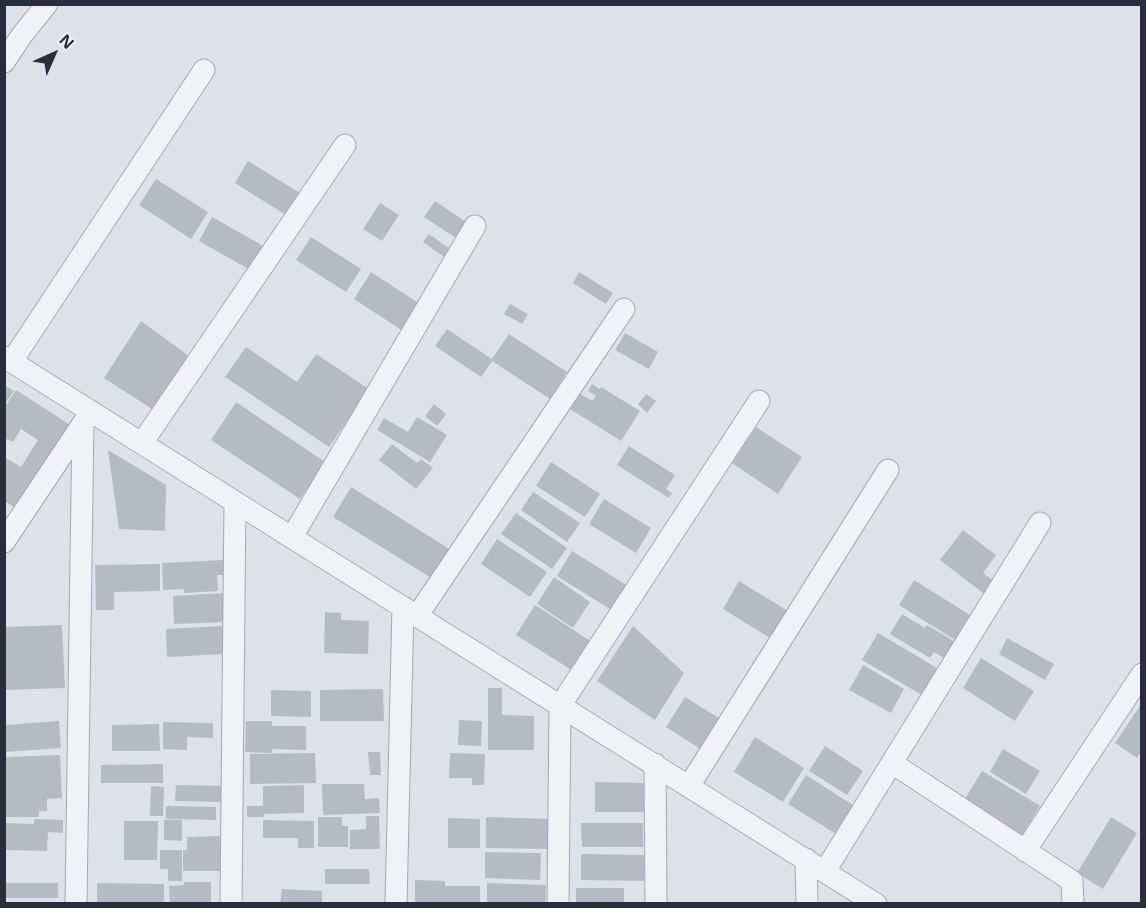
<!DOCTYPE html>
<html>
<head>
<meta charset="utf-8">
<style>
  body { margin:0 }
  #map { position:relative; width:1146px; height:908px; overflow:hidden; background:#dfe1e8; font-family:"Open Sans",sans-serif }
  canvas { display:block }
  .frame { position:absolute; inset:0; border:6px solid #282e3e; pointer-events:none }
  .north { position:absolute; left:24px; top:24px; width:60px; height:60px; -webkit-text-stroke:4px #eef0f5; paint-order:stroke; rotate:45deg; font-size:16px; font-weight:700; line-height:24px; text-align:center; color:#282e3e }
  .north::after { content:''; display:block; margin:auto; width:21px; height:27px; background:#282e3e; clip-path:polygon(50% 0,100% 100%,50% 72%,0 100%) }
</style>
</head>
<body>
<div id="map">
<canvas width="1146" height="908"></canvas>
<div class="frame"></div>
<div class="north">N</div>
</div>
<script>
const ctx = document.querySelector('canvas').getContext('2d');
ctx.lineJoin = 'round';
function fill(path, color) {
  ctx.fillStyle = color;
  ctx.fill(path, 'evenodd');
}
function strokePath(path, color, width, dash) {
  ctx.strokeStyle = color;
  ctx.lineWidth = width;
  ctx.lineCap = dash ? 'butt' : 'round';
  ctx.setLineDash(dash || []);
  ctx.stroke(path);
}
const building = new Path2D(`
  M248,161L300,193L286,215L235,183Z
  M156,179L208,212L191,239L139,205Z
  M435,201L472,226L462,242L424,217Z
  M380,203L399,215L382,241L363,229Z
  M212,217L265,247L252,271L199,241Z
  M429,234L450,249L444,257L423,242Z
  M311,237L361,269L346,292L296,260Z
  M371,272L420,304L403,331L354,299Z
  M579,272L613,293L606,304L573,283Z
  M510,304L528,314L522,324L504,314Z
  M141,321L193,359L155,411L104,378Z
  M447,329L492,359L509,334L567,372L550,399L492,361L481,377L435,346Z
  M625,333L658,352L649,369L615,350Z
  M246,347L297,382L316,354L369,389L329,447L225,377Z
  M592,384L600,389L601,387L640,411L621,441L570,409L579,393L592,401L596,396L588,391Z
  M4,385L14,391L4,405Z
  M16,390L72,426L19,510L4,501V457L21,467L38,440L21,429L13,442L4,438V408Z
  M646,394L656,401L647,413L638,404Z
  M236,402L325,462L300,499L211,440Z
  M434,404L446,414L437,426L425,416Z
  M417,417L447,435L430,462L377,430L384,418L408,432Z
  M756,427L802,457L778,494L732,463Z
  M392,444L417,463L421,459L433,468L416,489L379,460Z
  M629,446L675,475L666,489L672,493L669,498L617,465Z
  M108,450L166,485L165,531L119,529Z
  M551,462L600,494L585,517L536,486Z
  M351,487L451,550L433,579L333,517Z
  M533,492L580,523L567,542L521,510Z
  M604,499L651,528L636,553L589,524Z
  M516,513L567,548L552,569L501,534Z
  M963,530L996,555L983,573L996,583L987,596L940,560Z
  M497,539L547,572L530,597L481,564Z
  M572,551L628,586L613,611L557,576Z
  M224,560L225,575H217L218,591L184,593V589L163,590L162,563Z
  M160,564V591L114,592V610H96L95,565Z
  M554,577L590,602L573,628L537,604Z
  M914,580L973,617L958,642L899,605Z
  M739,581L796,616L778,643L723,609Z
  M225,593L227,622L174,624L173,596Z
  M535,605L592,642L573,671L516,635Z
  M325,612L341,613V620L369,621L368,654L324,653Z
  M902,614L925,628L927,625L957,643L947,660L934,652L930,658L890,634Z
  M62,625L65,688L4,690V627Z
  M222,626L224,654L167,657L166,629Z
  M633,626L684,673L655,720L597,681Z
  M878,633L937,668L922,695L862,660Z
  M1007,638L1054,664L1045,680L999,654Z
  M981,658L1034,691L1015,721L963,688Z
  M863,665L904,689L891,713L849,690Z
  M488,688H502V715L534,716V750H488Z
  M383,689L384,721H320V690Z
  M271,690L311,691V717L271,716Z
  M685,697L727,723L708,754L666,727Z
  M1142,703V750L1137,758L1115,743Z
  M459,720L482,721L481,746L458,745Z
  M59,721L61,748L4,752V725Z
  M246,721H272V726H306V750L272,749V753L245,752Z
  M163,722L213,723V738L187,737V750L163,749Z
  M159,724L160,751H112V725Z
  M755,737L804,768L783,802L734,772Z
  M825,746L863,771L847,795L809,771Z
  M1003,749L1040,771L1026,794L990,772Z
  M368,752H380L381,775H370Z
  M315,753L316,783L250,784V754Z
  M450,753L485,754L484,785H472V778H449Z
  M60,755L62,798L47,799V811H39V817H4V757Z
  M163,764V783H101V765Z
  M982,771L1040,806L1021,837L963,802Z
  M806,775L859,809L841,837L788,804Z
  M595,782L646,783V812H595Z
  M322,784H364L365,799L379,798L380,813L323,815Z
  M176,785L228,786V802L175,801Z
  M304,785V813L264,814V817H247V806H263V786Z
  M151,786L164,787L163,816H150Z
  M166,806L216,807V820L166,819Z
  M366,816H379L380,849H350V830L366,829Z
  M318,817H342V826H348V847H318Z
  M486,817L549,819L548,849L486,848Z
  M1111,817L1137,833L1103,889L1077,873Z
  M448,818L480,819V848H448Z
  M34,819L63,820V833L48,832L47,851L6,850L4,823L34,824Z
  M164,820H182V841L164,840Z
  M263,820L314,821V848H298V838H263Z
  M124,821H158L157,860H124Z
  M581,823H643V847H582Z
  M220,836L222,871H183V850H187V837Z
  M160,850H182V881H168V869H160Z
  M485,852L541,853L540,880L485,878Z
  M581,854L644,855V881L581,880Z
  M325,869H369L370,884H325Z
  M415,880L445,881V886H480V904H415Z
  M184,882H211V904H170L169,886L184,885Z
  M4,883H58V898H4Z
  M97,883L164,884V904H97Z
  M487,883L546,885L545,904H487Z
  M576,888H624V904H576Z
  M282,889L322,891V904H280Z`);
const street = new Path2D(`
  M4,62L22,35L47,4
  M4,357L876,904
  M12,361L204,70
  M142,443L345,145
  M292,537L475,226
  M4,542L84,422
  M417,616L624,309
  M892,763L1072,881L1073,904
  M655,764L656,904
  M689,786L888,470
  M1025,851L1142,674
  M806,859L807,904
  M825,871L1040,523
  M76,904L83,423
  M231,904L235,502
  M396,904L403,607
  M558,904L560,706L759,401`);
fill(building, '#b6bac4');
strokePath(street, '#a4a8b2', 23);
strokePath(street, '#f1f2f6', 21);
</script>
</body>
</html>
